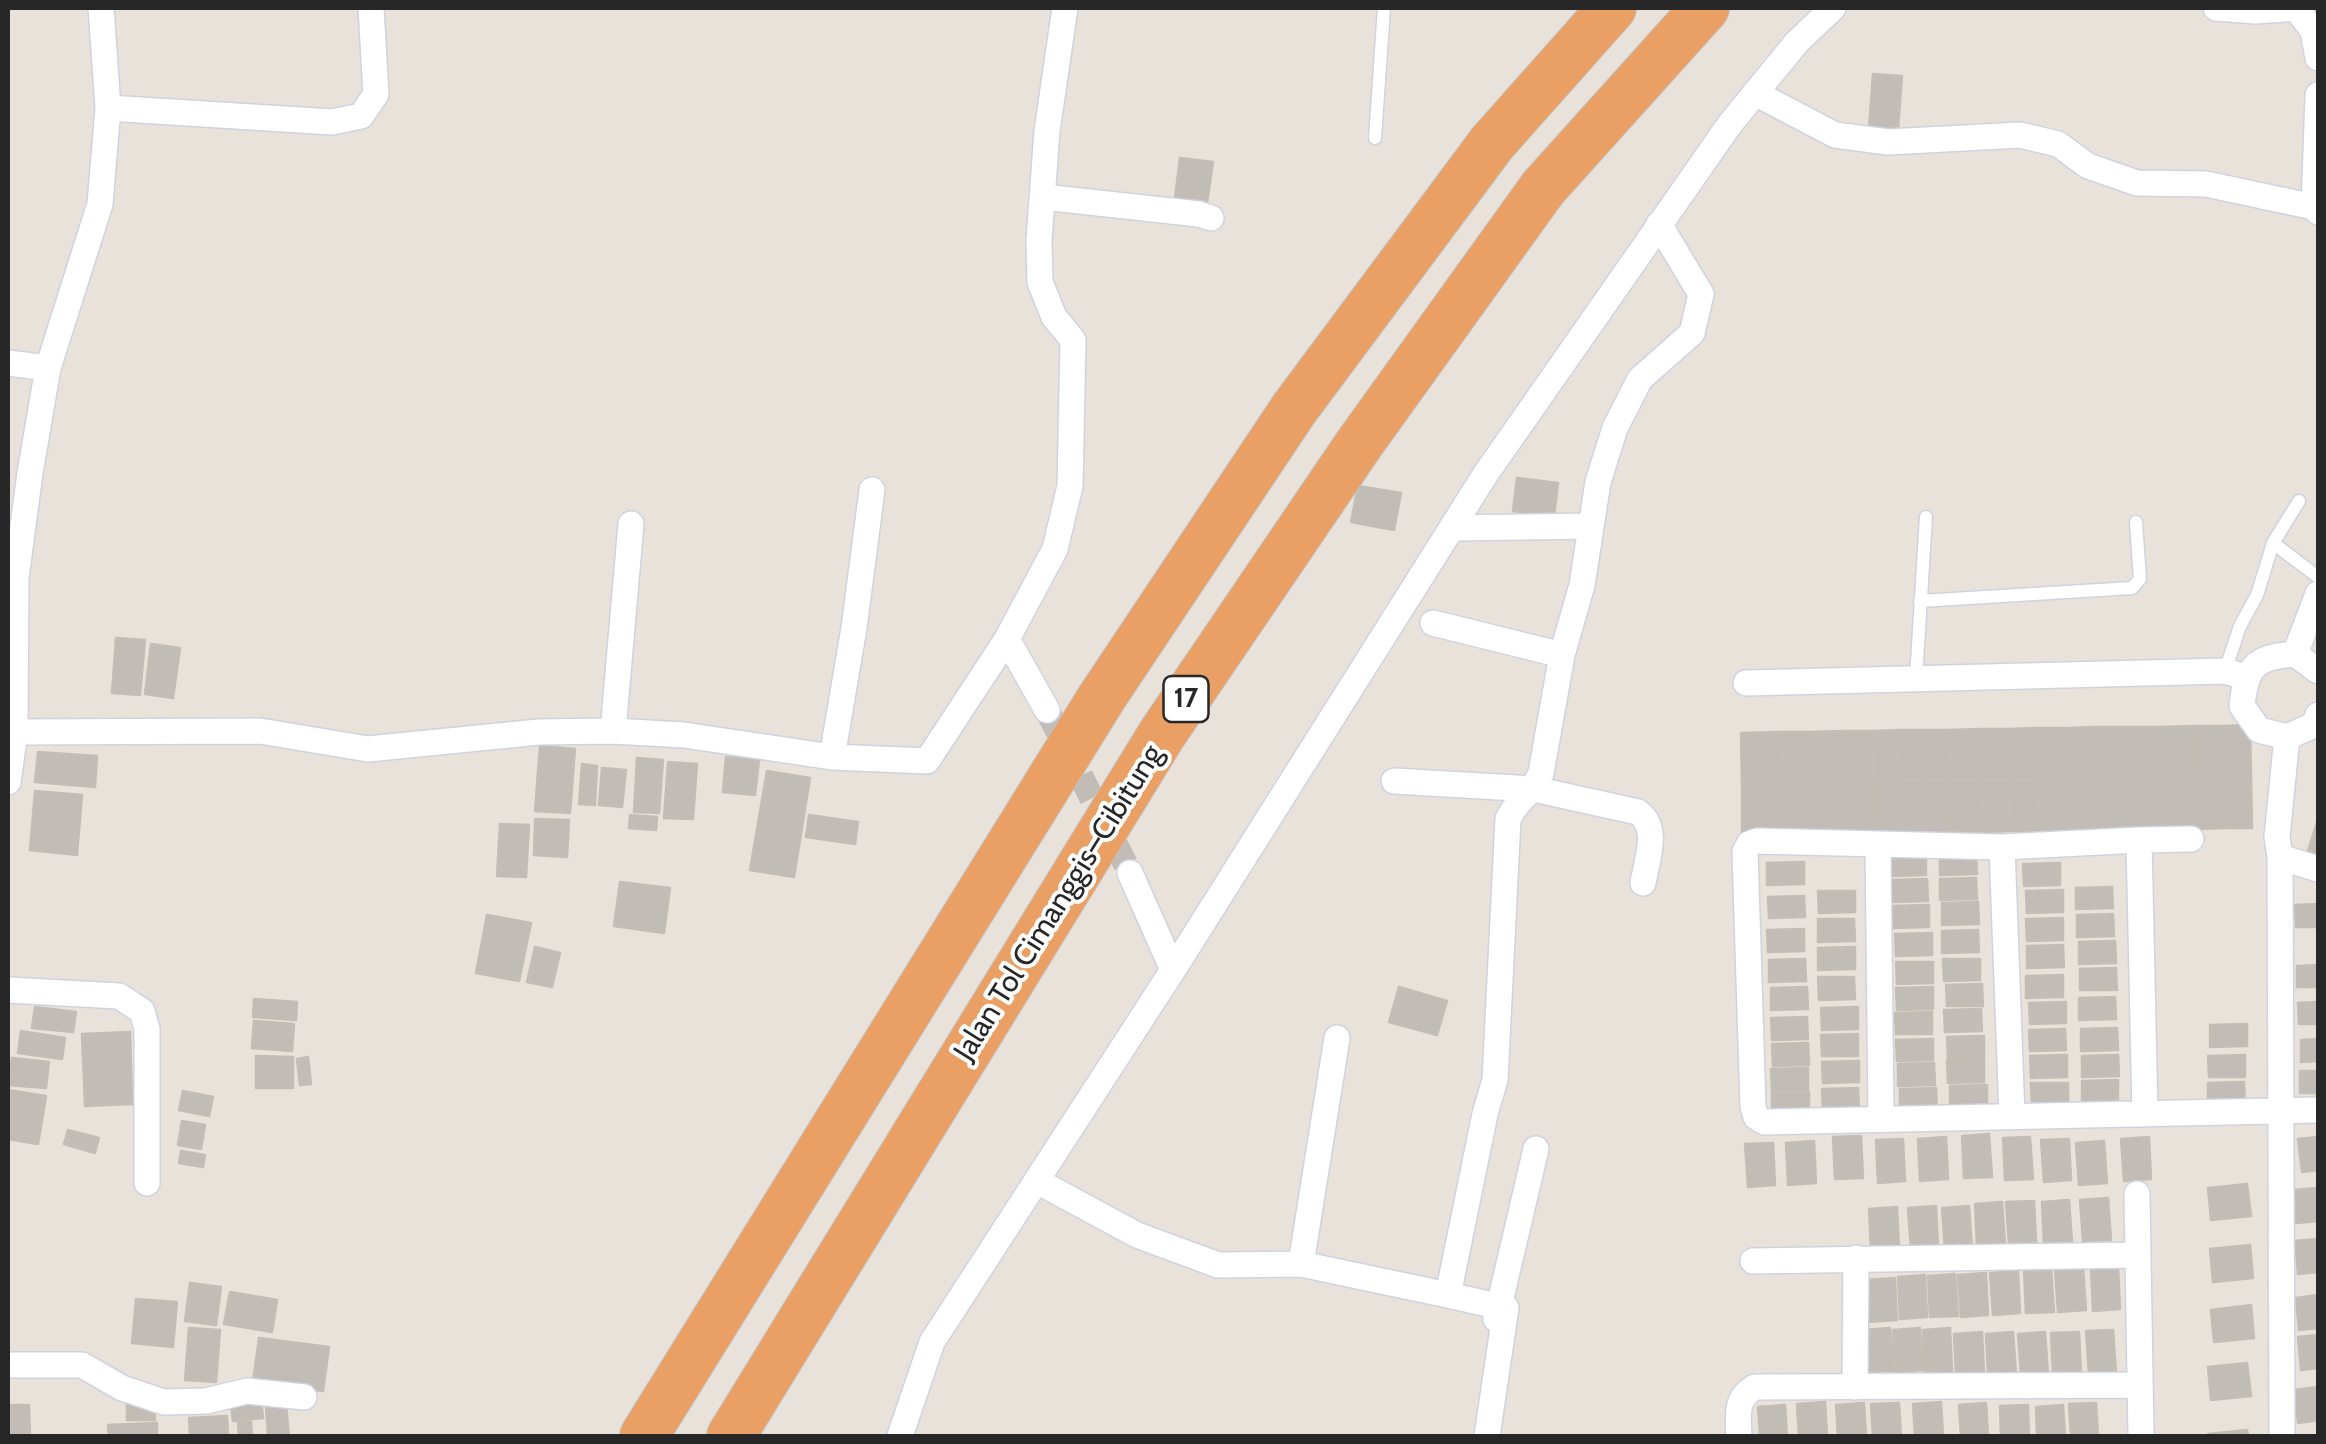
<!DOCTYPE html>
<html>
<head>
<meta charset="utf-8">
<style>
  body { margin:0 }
  #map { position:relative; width:2326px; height:1444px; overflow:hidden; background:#e8e2da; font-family:Cabin,sans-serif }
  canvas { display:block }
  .frame { position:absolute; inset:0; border:10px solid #272727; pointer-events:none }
</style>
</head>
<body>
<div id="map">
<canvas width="2326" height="1444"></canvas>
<div class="frame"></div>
</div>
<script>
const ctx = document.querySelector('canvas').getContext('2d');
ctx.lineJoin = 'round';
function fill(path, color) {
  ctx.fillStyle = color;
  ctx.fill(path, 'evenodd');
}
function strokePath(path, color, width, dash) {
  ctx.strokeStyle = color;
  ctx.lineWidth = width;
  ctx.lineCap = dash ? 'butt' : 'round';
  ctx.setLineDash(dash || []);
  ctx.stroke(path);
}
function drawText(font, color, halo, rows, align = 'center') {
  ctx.font = font + ' Cabin,sans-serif';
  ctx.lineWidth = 8;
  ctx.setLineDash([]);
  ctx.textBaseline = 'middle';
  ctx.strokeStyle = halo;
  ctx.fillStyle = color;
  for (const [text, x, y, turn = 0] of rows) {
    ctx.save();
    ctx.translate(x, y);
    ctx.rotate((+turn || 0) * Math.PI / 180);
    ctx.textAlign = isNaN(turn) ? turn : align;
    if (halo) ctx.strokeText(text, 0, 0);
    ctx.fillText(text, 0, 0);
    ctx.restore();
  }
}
const building = new Path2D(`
  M1873,74L1902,76L1898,130L1869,128Z
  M1180,158L1213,162L1207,202L1175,198Z
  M1517,478L1558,483L1554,516L1513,511Z
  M1358,486L1401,493L1394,530L1351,522Z
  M116,638L145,640L140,695L112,693Z
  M151,644L180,648L173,698L145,694Z
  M2250,725L2251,776H2225V726Z
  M2195,726V777H2161L2160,727Z
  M2195,726H2225V776L2195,777Z
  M2097,727V778L2068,779V728Z
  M2097,727H2127L2128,778H2097Z
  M2127,727H2160L2161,777L2128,778Z
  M2036,728H2068V779H2037Z
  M2036,728L2037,779L2010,780L2009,729Z
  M1980,729H2009L2010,780H1981Z
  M1980,729L1981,780H1950L1949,730Z
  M1898,730H1926L1927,780L1899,781Z
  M1898,730L1899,781L1875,782L1874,731Z
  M1926,730H1949L1950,780H1927Z
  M1843,731L1844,782H1812L1811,732Z
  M1843,731H1874L1875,782H1844Z
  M1781,732L1782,783L1742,784L1741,733Z
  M1781,732H1811L1812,782L1782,783Z
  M540,746L575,749L570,813L535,811Z
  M38,752L97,756L95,787L35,782Z
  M726,757L759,760L755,795L723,792Z
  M637,758L663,760L659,813L634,812Z
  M668,762L697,764L693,819L664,818Z
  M582,764L597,766L595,805L579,804Z
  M602,768L626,770L622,807L599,805Z
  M767,771L810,778L794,877L750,870Z
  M2225,776H2251L2252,828H2226Z
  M2225,776L2226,828L2196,829L2195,777Z
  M2161,777H2195L2196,829H2162Z
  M2161,777L2162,829L2129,830L2128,778Z
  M2097,778H2128L2129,830H2098Z
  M2097,778L2098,830H2069L2068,779Z
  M2037,779H2068L2069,830L2038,831Z
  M2037,779L2038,831H2011L2010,780Z
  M1927,780H1950V832L1928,833Z
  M1927,780L1928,833H1900L1899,781Z
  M1950,780H1981L1982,832H1950Z
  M1981,780H2010L2011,831L1982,832Z
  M1899,781L1900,833H1875V782Z
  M1812,782L1813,834L1783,835L1782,783Z
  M1812,782H1844L1845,834H1813Z
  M1844,782H1875V833L1845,834Z
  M1782,783L1783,835H1742V784Z
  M35,791L82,795L77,855L30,850Z
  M630,815L657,817L656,830L629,828Z
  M809,815L858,822L855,844L806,837Z
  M535,819L569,820L567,857L534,855Z
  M2318,819V854L2308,851Z
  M500,824L529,825L526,877L497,876Z
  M1976,852L1977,874L1940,875V853Z
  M1889,854H1926V875L1890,876Z
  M1804,862V884L1767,885V863Z
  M2060,863V885L2024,886L2023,864Z
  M1976,878L1977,899L1940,900V879Z
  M1927,879L1928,901L1891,902V880Z
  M620,882L670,888L664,933L614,926Z
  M2112,887L2113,908L2076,909V888Z
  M2063,890V912L2027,913L2026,891Z
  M1818,891H1855V912L1819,913Z
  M1804,896L1805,917L1769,918L1768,897Z
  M1978,902L1979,924L1942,925V903Z
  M2318,904V927H2296L2295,905Z
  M1929,905V927L1893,928L1892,906Z
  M2113,914L2114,936L2077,937V915Z
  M487,915L531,923L519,981L476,973Z
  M2063,918V940L2027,941L2026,919Z
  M1818,919H1854L1855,941L1818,942Z
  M1804,929V951L1768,952L1767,930Z
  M1978,930L1979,952L1942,953V931Z
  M1932,933V955L1896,956L1895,934Z
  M2115,941L2116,963L2079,964V942Z
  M2063,945L2064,967L2027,968V946Z
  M535,947L560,953L552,987L527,982Z
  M1855,947V969L1818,970V948Z
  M1805,959L1806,981L1769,982V960Z
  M1943,959H1980V980L1944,981Z
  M1896,962H1933V983L1897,984Z
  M2318,965V987H2297V966Z
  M2116,968L2117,990H2080V969Z
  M2063,975V997L2026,998V976Z
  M1818,977H1854L1855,999L1819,1000Z
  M1982,984L1983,1006H1947L1946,985Z
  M1399,987L1447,1001L1437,1035L1389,1022Z
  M1807,987L1808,1009L1771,1010V988Z
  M1933,987V1009L1897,1010L1896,988Z
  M2115,997L2116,1019L2079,1020V998Z
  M254,999L297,1002L296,1020L253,1017Z
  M2066,1002V1023L2030,1024L2029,1003Z
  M2318,1002V1024H2299L2298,1003Z
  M35,1007L76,1012L73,1032L32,1028Z
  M1858,1007V1029L1822,1030L1821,1008Z
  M1981,1009L1982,1031L1945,1032L1944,1010Z
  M1932,1012V1034H1896L1895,1013Z
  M1807,1017L1808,1039L1772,1040L1771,1018Z
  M254,1021L294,1024L292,1051L252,1048Z
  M2247,1024V1046L2210,1047V1025Z
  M2117,1028L2118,1050L2081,1051V1029Z
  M2065,1029L2066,1050L2030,1051L2029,1030Z
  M21,1031L65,1038L62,1059L18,1053Z
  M130,1032L132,1104L85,1106L82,1034Z
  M1858,1034V1056H1822L1821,1035Z
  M1984,1036V1058H1948L1947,1037Z
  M1933,1039V1060L1897,1061L1896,1040Z
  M2318,1039V1061L2301,1062V1040Z
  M1808,1043L1809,1065L1773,1066L1772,1044Z
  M2067,1055V1077L2031,1078L2030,1056Z
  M2118,1055L2119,1076L2082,1077V1056Z
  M2245,1055V1077H2209L2208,1056Z
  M256,1056L293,1057V1088H256Z
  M308,1057L311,1084L300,1085L297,1059Z
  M12,1058L49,1062L46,1088L8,1085Z
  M1947,1060H1984V1082L1948,1083Z
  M1859,1061V1082L1823,1083L1822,1062Z
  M1934,1063L1935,1085L1898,1086V1064Z
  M1808,1068V1091H1772L1771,1069Z
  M2300,1071H2318V1093H2300Z
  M2118,1080V1101L2082,1102V1081Z
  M2244,1082L2245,1105H2208V1083Z
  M2031,1083H2068V1104L2032,1105Z
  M1987,1085V1107L1950,1108V1086Z
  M1858,1088L1859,1109L1823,1110L1822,1089Z
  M1936,1088L1937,1110L1900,1111V1089Z
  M8,1090L46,1096L38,1144L8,1139Z
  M183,1091L213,1097L209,1116L179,1110Z
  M1809,1092V1114L1772,1115V1093Z
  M182,1121L205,1125L201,1149L178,1145Z
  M68,1130L99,1138L95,1153L64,1144Z
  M1989,1134L1992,1177L1964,1178L1962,1136Z
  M1861,1136L1863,1178L1835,1179L1833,1137Z
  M1946,1137L1948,1179L1920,1181L1918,1139Z
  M2030,1137L2033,1179L2005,1180L2003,1138Z
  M2149,1137L2151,1179L2124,1181L2121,1139Z
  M2318,1137V1170L2302,1172L2298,1139Z
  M1903,1139L1905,1181L1878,1183L1876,1140Z
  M2069,1139L2071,1180L2044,1182L2041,1140Z
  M1814,1141L1816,1183L1788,1185L1786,1143Z
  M2104,1141L2107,1183L2079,1185L2076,1143Z
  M1773,1143L1775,1185L1748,1187L1745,1144Z
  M181,1151L205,1155L203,1167L179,1163Z
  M2247,1184L2251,1216L2211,1220L2208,1188Z
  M2318,1188V1221L2296,1223L2293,1190Z
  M2108,1198L2111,1240L2083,1241L2080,1200Z
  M2069,1200L2072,1242L2044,1243L2042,1202Z
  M2034,1201L2036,1242L2009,1244L2006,1202Z
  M2002,1202L2005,1245L1977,1246L1975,1204Z
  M1936,1206L1938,1248L1911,1249L1908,1208Z
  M1969,1206L1972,1248L1945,1250L1942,1208Z
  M1897,1207L1899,1249L1871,1251L1869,1209Z
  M2318,1239V1272L2298,1274L2295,1241Z
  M2250,1245L2253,1278L2213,1282L2210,1249Z
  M2118,1267L2120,1309L2093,1311L2091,1269Z
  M2083,1268L2086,1310L2058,1312L2055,1270Z
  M2051,1269L2054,1312L2026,1313L2024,1271Z
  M2018,1271L2020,1313L1993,1315L1990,1273Z
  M1986,1273L1988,1315L1961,1317L1958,1275Z
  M1955,1274L1958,1316L1930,1317L1928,1276Z
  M1925,1275L1927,1317L1900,1319L1898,1277Z
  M1895,1278L1897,1320L1869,1322L1867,1280Z
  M190,1283L221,1287L216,1325L185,1321Z
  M230,1292L277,1300L272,1332L224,1324Z
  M2318,1295V1328L2299,1330L2296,1298Z
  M136,1299L177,1302L173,1347L132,1343Z
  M2251,1305L2254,1338L2214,1342L2211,1310Z
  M189,1328L220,1330L216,1382L185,1380Z
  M1890,1328L1893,1371L1865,1372L1863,1330Z
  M1920,1328L1923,1370L1895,1372L1893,1330Z
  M1950,1328L1952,1371L1925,1372L1923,1330Z
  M2113,1330L2116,1372L2089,1374L2086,1331Z
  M1982,1332L1984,1374L1956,1376L1954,1334Z
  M2013,1332L2016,1374L1988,1376L1986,1334Z
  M2045,1332L2048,1374L2021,1375L2018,1334Z
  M2079,1332L2081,1374L2053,1375L2051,1333Z
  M2318,1335V1368L2301,1370L2298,1337Z
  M259,1338L329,1347L323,1391L253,1382Z
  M2247,1363L2251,1396L2211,1400L2208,1367Z
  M2318,1387V1420L2298,1423L2294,1390Z
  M261,1400L263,1418L233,1421L231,1404Z
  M154,1401L155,1420H127V1402Z
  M1825,1402L1827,1436H1799L1797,1404Z
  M1941,1402L1943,1436H1915L1913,1404Z
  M1864,1403L1866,1436H1838L1836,1405Z
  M1899,1403L1901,1436H1873L1871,1404Z
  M1986,1403L1988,1436H1961L1959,1405Z
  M2096,1403L2098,1436H2071L2069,1404Z
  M286,1404L289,1436H268L266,1406Z
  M8,1405H29L30,1436H8Z
  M1785,1405L1787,1436H1760L1758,1407Z
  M2028,1405L2029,1436H2001L2000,1406Z
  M2063,1405L2065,1436H2037L2036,1407Z
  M227,1416L228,1436H190L189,1418Z
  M251,1422L252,1436H239L238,1423Z
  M157,1423V1436H109L108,1425Z
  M2247,1430L2248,1436H2208V1434Z`);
const streetTunnel = new Path2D(`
  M1047,710L1130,873`);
const lane = new Path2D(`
  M1375,138L1384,8
  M2273,543L2318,577
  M1920,601L2132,588L2140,579L2136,522
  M2225,671L2240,626L2257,595L2273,543L2299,501
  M1916,678L1926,517`);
const street = new Path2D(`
  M2216,8L2255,11L2300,8
  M2296,8L2313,31L2318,58
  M1755,93L1835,135L1888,142L2020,135L2058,144L2088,166L2137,183L2206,184L2314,207L2318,212
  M108,108L332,122L361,116L376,94L371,8
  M1043,197L1199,214L1211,218
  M2314,207L2318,95
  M8,363L48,368
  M1454,528L1591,526
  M1433,623L1562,655
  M2295,654L2318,594
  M2318,671L2295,654C2255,657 2246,666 2242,706L2259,730L2287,737L2314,725L2318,715
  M1746,683L2225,671L2245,677
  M1047,710L1007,639L1055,549L1070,486L1073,340L1054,317L1040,282L1039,240L1047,131L1065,8
  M613,731L631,524
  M15,732L260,731L368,749L539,732L613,731L684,735L832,757L927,761L1007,639
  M832,757L854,628L872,490
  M1394,781L1534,789L1638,812C1660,828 1647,859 1643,883
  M8,782L15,732L16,578L30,473L48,368L100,204L108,108L101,8
  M2139,840L2191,839
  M1878,845L1881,1118
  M2002,847L2012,1116
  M2280,857L2318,869
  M1173,970L1485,475L1730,124L1797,42L1833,8
  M8,990L119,996L142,1011L147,1029V1183
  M2145,1114L2139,840L2002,847L1757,841L1749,844L1745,852L1753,1107L1756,1117L1764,1122L2318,1110
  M1037,1181L1137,1235L1218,1265L1301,1264L1448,1295
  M2137,1194L2138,1255
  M1753,1261L2138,1255L2141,1436
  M1301,1264L1337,1038
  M1496,1319L1536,1149
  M8,1365H82L122,1388L164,1402L206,1401L247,1391L304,1397
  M1855,1387L1856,1258
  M900,1436L932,1342L1173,970L1130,873
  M1487,1436L1506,1308L1448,1295L1485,1114L1495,1080L1508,819C1517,799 1532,794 1541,773L1562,655L1582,585L1598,482L1615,428L1640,379L1692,333L1701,294L1659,224
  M1739,1436C1738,1416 1735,1398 1755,1387L2140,1385
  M2282,1436L2280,857L2277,837L2287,737`);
const highway = new Path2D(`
  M644,1436L1102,697L1294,409L1492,143L1612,8
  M731,1436L1162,734L1359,444L1543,188L1705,8`);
const shields = [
  [1186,699,45]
];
const shieldNames = [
  ["17",1186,699]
];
const streetNames = [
  ["Jalan Tol Cimanggis–Cibitung",1059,903,-58]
];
fill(building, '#c1bcb6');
strokePath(building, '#c3beb5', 2.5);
strokePath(streetTunnel, '#c1bdb6', 25, [25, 12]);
strokePath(lane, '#d0d3df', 15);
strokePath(street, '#d0d3df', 28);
strokePath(highway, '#c3c3c3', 50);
strokePath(lane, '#fff', 12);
strokePath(street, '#fff', 25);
strokePath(highway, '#eaa064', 48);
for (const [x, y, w] of shields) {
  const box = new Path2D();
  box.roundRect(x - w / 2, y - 23, w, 46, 8);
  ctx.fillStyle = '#fff';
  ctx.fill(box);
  strokePath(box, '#272727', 2.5);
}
drawText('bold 28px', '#272727', null, shieldNames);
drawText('30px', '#272727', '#fff', streetNames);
</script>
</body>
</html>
